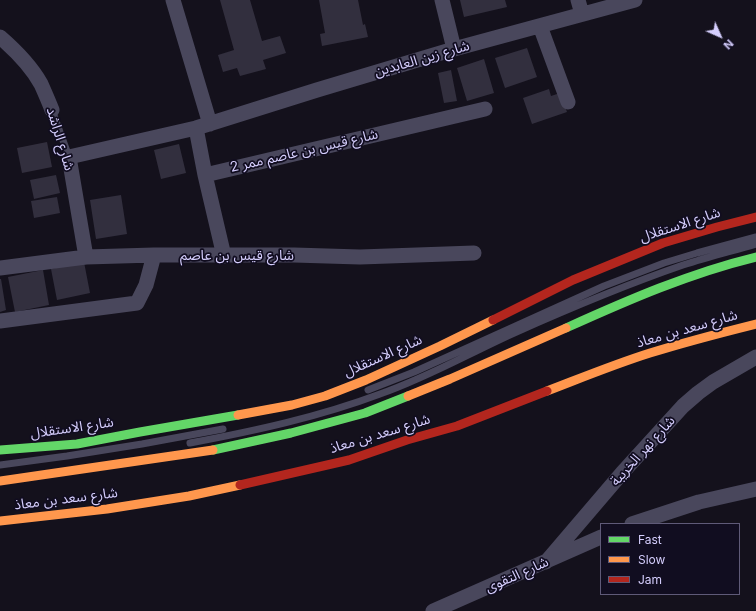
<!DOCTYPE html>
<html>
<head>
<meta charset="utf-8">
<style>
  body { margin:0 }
  #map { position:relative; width:756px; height:611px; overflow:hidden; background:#14111c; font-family:Inter,sans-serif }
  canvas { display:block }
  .legend { position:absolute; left:600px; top:523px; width:140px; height:72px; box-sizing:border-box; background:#110d20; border:1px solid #5f5a78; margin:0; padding:5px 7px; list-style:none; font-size:12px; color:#d5cefd }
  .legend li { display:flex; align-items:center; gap:8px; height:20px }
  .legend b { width:20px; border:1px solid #5f5a78 }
  .north { position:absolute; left:700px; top:16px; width:40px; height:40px; -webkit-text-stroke:3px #110d20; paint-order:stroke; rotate:135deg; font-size:11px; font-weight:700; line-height:16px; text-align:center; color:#d5cefd }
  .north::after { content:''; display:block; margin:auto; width:14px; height:18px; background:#d5cefd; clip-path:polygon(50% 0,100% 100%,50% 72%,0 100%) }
</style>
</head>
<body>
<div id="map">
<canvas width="756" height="611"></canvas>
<ul class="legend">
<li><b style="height:5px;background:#63d668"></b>Fast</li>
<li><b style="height:5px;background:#ff974d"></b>Slow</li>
<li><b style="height:5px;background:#b3261e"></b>Jam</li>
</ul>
<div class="north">N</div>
</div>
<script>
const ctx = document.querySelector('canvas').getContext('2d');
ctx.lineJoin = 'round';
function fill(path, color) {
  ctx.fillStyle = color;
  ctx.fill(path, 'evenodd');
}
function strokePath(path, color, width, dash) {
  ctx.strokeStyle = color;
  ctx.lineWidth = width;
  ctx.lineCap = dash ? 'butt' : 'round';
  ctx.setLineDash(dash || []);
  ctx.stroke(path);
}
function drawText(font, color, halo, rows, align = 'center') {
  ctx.font = font + ' Inter,"Noto Sans Arabic",sans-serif';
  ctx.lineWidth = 3.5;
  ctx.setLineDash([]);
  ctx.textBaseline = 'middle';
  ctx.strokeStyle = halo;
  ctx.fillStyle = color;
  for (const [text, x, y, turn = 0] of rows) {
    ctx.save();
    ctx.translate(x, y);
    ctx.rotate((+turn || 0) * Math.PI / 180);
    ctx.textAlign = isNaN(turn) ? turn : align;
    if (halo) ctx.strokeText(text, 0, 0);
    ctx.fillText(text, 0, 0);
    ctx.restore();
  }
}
const building = new Path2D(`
  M220,0H250L262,41L280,36L286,53L263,60L266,69L240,76L237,68L223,72L218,55L234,50Z
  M319,0H358L363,25L365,24L368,37L322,46L320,34L325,33Z
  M460,0H505L507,7L464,17Z
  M527,48L537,77L505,88L495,58Z
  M484,59L494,93L467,101L457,68Z
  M451,70L457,101L444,103L438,73Z
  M549,89L551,96L560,93L567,112L532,124L523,98Z
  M47,142L52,167L22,173L17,148Z
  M179,144L186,173L161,179L154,150Z
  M56,175L60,193L34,199L30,180Z
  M121,195L127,234L96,239L90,200Z
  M57,197L60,213L34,218L31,201Z
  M84,262L90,293L57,300L51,269Z
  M43,270L49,305L15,312L8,277Z
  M0,279H1L6,310L0,312Z`);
const lane = new Path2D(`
  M52,110L69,157
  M368,390L414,372L604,286L664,263L697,253L756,237
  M190,443C254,431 319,417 380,394C426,378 468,354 512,334C568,309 625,285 683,265C707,257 732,251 756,244
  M0,465L67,456L142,444L223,429`);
const street = new Path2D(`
  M173,0L210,124
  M442,0L454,49
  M578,0L582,14
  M540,26L568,102
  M0,37C15,50 31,66 41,84C45,93 49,102 52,110
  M196,128L205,175L224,256
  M205,175L485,109
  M86,257L69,157L196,128L317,90L454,49L635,0
  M0,268L86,257L154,255H294L360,257L474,253
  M0,321L137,303L146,285L154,255
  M632,524L699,502L756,489
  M546,562L622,473L683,406L698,393L713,382L756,357
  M433,611L601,537`);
const fast = new Path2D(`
  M566,328C628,300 690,273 756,257
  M0,450L77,444L140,432L238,415
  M213,450L291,433L365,413L408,396`);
const slow = new Path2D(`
  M547,391C581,378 615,364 650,353C685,342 720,333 756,324
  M408,396L450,379L566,328
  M238,415L292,405L325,396L366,380L440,346L493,320
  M0,481L213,450
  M0,521L107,509L189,496L240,485`);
const jam = new Path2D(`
  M493,320L573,280L663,243L717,227L756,217
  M240,485L349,460L407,440L457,426L547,391`);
const streetNames = [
  ["شارع زين العابدين",422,59,-16],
  ["شارع الراشد",60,139,73],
  ["شارع قيس بن عاصم ممر 2",304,151,-13],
  ["شارع الاستقلال",680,225,-18],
  ["شارع قيس بن عاصم",237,256],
  ["شارع سعد بن معاذ",687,329,-16],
  ["شارع الاستقلال",383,356,-24],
  ["شارع الاستقلال",72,428,-8],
  ["شارع سعد بن معاذ",380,434,-17],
  ["شارع نهر الخريبة",643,451,-48],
  ["شارع سعد بن معاذ",66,499,-7],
  ["شارع التقوى",517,575,-24]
];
fill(building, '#322f3e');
strokePath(lane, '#49475c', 7);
strokePath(street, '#49475c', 15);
strokePath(fast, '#63d668', 9);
strokePath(slow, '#ff974d', 9);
strokePath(jam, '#b3261e', 9);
drawText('14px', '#d5cefd', '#110d20', streetNames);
</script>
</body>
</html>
